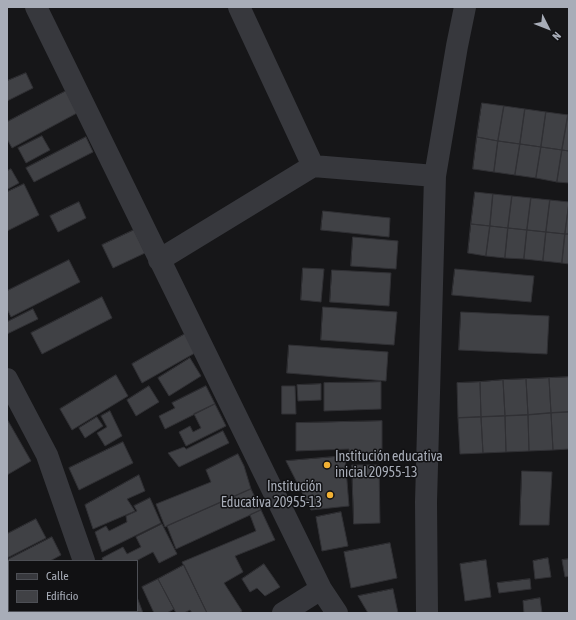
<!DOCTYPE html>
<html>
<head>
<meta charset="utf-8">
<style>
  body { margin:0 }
  #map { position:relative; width:576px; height:620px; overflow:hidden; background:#161618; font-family:"Asap Condensed",sans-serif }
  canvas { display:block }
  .frame { position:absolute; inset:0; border:8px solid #a8adb8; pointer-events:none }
  .legend { position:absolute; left:8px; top:560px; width:130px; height:52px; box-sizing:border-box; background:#111113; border:1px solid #4d4f55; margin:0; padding:5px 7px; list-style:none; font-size:12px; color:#a8adb8 }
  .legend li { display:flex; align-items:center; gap:8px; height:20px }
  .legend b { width:20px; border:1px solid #4d4f55 }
  .north { position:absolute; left:528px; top:8px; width:40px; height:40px; -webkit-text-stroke:3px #111113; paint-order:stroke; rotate:132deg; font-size:11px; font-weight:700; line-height:16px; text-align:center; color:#a8adb8 }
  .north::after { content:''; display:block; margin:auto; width:14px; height:18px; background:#a8adb8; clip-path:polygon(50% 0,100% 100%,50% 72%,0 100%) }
</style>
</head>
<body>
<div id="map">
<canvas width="576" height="620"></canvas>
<div class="frame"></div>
<ul class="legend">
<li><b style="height:5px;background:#37383d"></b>Calle</li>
<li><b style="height:11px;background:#404145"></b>Edificio</li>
</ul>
<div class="north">N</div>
</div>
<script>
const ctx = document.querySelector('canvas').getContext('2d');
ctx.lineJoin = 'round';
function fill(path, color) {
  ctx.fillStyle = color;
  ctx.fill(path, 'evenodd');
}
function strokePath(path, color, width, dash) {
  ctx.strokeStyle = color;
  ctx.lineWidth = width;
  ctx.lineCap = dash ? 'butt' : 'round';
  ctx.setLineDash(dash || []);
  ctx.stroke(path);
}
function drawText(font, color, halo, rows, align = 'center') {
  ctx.font = font + ' "Asap Condensed",sans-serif';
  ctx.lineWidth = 3;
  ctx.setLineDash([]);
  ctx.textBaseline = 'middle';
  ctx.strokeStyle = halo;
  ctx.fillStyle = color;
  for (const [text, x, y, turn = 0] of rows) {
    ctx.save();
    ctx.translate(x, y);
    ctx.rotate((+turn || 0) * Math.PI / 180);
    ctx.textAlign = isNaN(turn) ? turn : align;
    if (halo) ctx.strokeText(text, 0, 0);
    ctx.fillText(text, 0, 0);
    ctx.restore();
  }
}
const building = new Path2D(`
  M26,73L33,88L7,101V81Z
  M66,91L77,113L12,148L7,139V122Z
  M482,103L504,106L498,141L477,137Z
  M504,106L525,109L520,144L498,141Z
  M525,109L546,112L541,147L520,144Z
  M546,112L568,115L562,150L541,147Z
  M568,115H569V151L562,150Z
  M42,136L50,150L26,163L18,148Z
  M86,137L93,152L34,182L26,168Z
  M477,137L498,141L494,172L473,169Z
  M498,141L520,144L515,175L494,172Z
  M520,144L541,147L536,178L515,175Z
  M541,147L562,150L557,182L536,178Z
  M562,150L569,151V183L557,182Z
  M11,169L19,183L8,189L7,187V171Z
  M24,184L39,215L7,231V192Z
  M475,192L493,194L490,226L471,224Z
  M493,194L512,196L508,228L490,226Z
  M512,196L531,198L527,230L508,228Z
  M531,198L550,200L546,232L527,230Z
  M550,200L569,202L565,234L546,232Z
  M79,202L86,218L58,232L50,216Z
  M569,202V234H565Z
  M323,211L390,218L389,237L321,230Z
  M471,224L490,226L486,256L468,253Z
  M490,226L508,228L505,258L486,256Z
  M508,228L527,230L524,259L505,258Z
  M134,230L145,253L113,268L102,245Z
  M527,230L546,232L543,261L524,259Z
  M546,232L565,234L562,263L543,261Z
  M565,234H569V264L562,263Z
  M353,237L398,241L396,269L351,266Z
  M69,260L80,282L11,317L7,309V291Z
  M303,268L324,269L321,302L301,300Z
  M455,269L534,276L531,302L452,295Z
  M332,270L391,273L389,306L330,302Z
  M102,297L112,318L42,354L31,333Z
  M323,307L397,312L394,345L321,340Z
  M33,309L38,319L7,334V322Z
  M461,312L549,316L547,354L459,350Z
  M192,330L202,349L142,383L132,364Z
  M289,345L388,352L386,381L287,373Z
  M190,358L201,376L169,396L158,378Z
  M116,375L128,396L72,430L60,409Z
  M569,377V412L551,413L549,378Z
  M549,378L551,413L528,415L526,379Z
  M526,379L528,415L505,416L503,380Z
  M503,380L505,416L481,417L480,382Z
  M381,382V409L324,411V383Z
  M480,382L481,417L458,418L457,383Z
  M321,384V400L298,401L297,385Z
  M149,386L159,402L136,416L127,400Z
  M206,386L215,404L165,429L159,416L175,408L172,403Z
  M282,386H295L296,414H282Z
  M215,404L226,426L186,446L179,432L190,426L193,432L201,428L194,414Z
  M110,411L122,436L105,446L97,433L107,427L101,416Z
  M569,412V449L553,450L551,413Z
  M551,413L553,450L529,451L528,415Z
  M528,415L529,451L506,452L505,416Z
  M505,416L506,452L483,453L481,417Z
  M97,417L103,426L85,438L79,428Z
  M481,417L483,453L460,454L458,418Z
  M7,419L31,461L7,475Z
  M382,421V456L349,458V449L296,451V423Z
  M223,431L229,443L179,467L168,453L184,447L186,449Z
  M123,442L133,463L79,490L69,468Z
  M238,454L244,466L251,489L165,527L156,504L211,482L206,470Z
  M345,456L349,506L311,510L286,461Z
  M352,465H379L380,523L354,524Z
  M522,471L552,472L549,525H520Z
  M139,475L145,491L127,499L135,511L93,529L85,505Z
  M251,489L261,510L176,549L167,526Z
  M150,498L161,523L102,552L95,532L106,526L109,531L127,522L126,516L137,511L134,506Z
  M261,510L275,540L235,556L243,572L224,583L242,611L239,613H207L182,562L256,531L250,515Z
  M341,512L348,546L322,551L316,517Z
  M36,519L46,538L7,558V534Z
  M162,524L177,554L159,563L153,552L136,561H103L102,558L123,547L127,554L141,547L136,537Z
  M52,537L61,555L50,561H9V582L7,583V560Z
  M390,543L397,578L351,588L344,552Z
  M548,558L551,577L535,579L533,561Z
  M569,559V576L565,577L562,560Z
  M486,560L491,597L465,601L460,564Z
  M264,564L280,587L265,596L257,588L250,592L242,579Z
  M184,565L207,613H192L190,610L184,613H176L158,579Z
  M158,579L174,609L167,613H154L142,587Z
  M530,579L531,589L499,593L497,583Z
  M9,584V608L7,609V585Z
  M393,589L398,613H368L358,596Z
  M137,597L143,613H123L122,611H137Z
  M540,598L542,613H524L523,601Z
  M9,609V611H49L45,613H7V610Z`);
const minor = new Path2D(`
  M36,7L321,589L337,613
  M239,7L313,166
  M159,260L313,166L435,176
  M7,379L47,455L84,561
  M102,611L103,613
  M283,613L321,589
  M427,613L426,502L435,176L457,46L465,7`);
const markers = [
  [327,465,4,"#f2b134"],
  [330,495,4,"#f2b134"]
];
const poiNames = [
  ["Institución educativa",335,457],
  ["inicial 20955-13",335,473],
  ["Institución",322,487,"right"],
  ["Educativa 20955-13",322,503,"right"]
];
fill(building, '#404145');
strokePath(building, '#303034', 1);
strokePath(minor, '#37383d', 22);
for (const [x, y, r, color] of markers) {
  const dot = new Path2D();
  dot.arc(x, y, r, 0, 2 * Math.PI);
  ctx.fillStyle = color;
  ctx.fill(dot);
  strokePath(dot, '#111113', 1.5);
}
drawText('14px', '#a8adb8', '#111113', poiNames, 'left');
</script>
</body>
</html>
